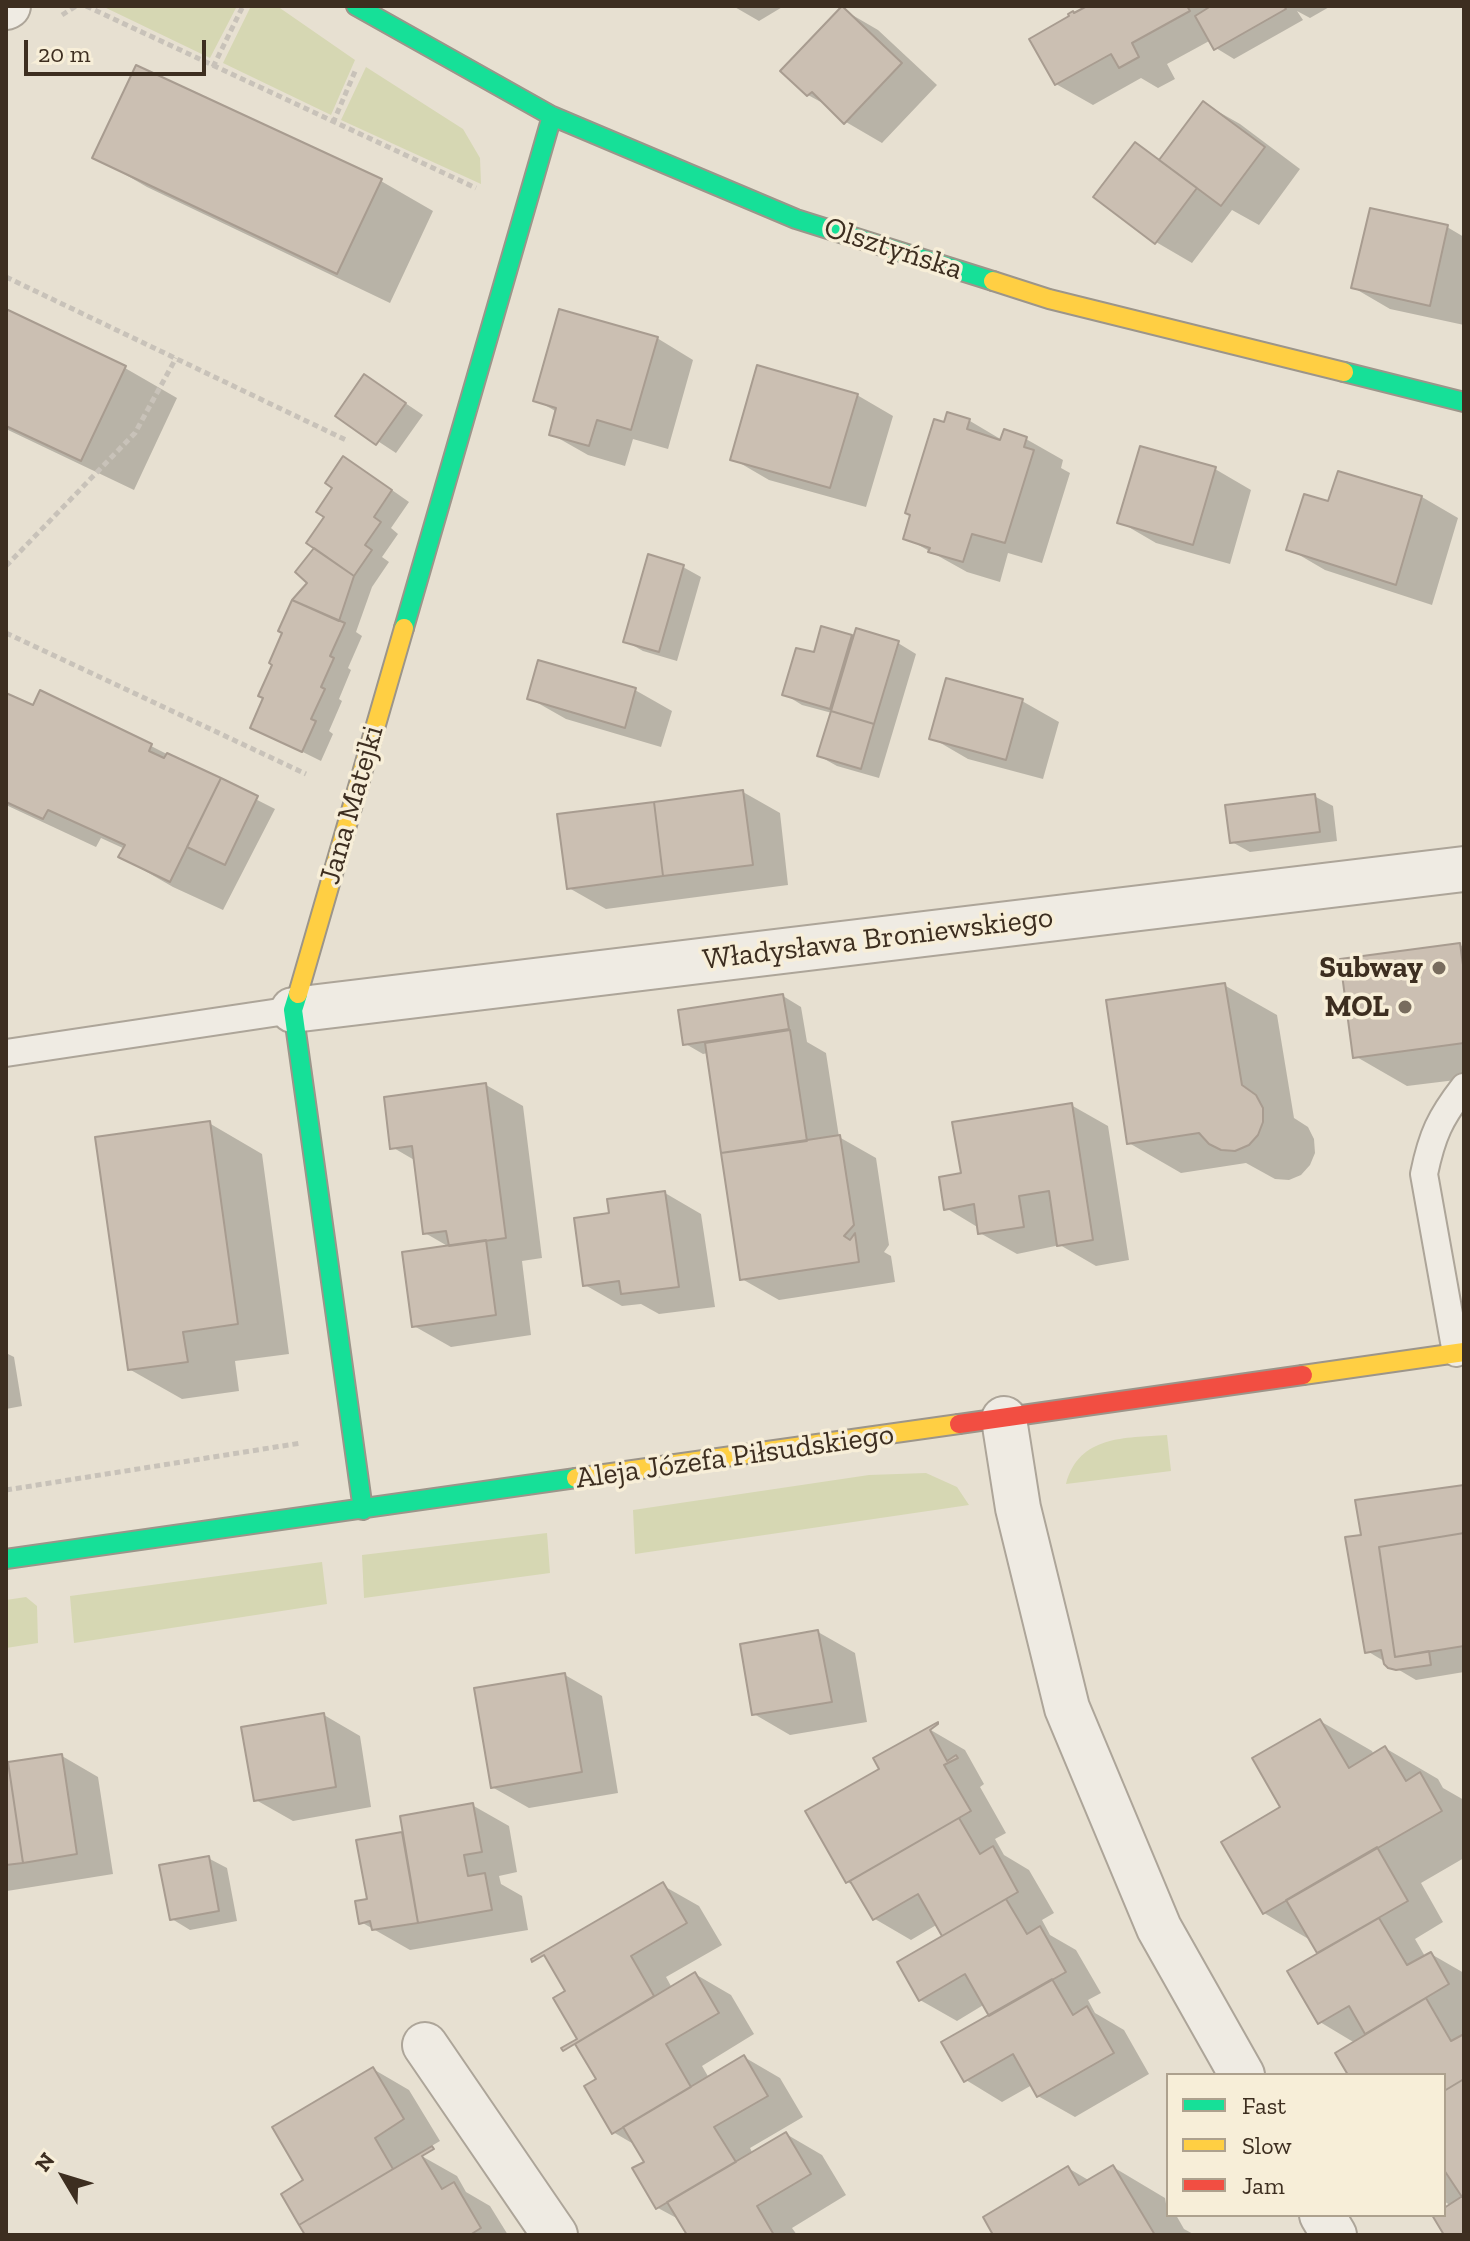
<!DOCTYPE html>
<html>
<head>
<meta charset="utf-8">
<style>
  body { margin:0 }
  #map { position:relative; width:1470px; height:2241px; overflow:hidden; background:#e7e0d1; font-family:"Zilla Slab",serif }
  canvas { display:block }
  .frame { position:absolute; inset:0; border:8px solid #3d2e20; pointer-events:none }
  .legend { position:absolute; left:1166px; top:2073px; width:280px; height:144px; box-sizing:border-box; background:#f7eed8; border:2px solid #ada18e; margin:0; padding:10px 14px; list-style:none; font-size:24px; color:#3d2e20 }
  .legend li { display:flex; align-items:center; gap:16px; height:40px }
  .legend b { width:40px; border:2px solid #ada18e }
  .north { position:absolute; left:24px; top:2137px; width:80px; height:80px; -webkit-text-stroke:6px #f7eed8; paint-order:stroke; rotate:308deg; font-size:22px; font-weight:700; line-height:32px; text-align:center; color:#3d2e20 }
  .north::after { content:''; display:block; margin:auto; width:28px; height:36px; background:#3d2e20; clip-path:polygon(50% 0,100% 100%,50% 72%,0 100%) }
  .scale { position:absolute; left:24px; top:40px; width:182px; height:36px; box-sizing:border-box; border:4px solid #3d2e20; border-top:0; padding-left:10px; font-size:24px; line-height:28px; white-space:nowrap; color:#3d2e20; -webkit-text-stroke:6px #f7eed8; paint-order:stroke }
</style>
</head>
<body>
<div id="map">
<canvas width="1470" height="2241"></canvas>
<div class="frame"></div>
<ul class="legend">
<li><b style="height:10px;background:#16e098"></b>Fast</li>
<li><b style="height:10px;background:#ffcf43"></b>Slow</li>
<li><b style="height:10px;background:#f24e42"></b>Jam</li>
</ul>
<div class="north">N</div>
<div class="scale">20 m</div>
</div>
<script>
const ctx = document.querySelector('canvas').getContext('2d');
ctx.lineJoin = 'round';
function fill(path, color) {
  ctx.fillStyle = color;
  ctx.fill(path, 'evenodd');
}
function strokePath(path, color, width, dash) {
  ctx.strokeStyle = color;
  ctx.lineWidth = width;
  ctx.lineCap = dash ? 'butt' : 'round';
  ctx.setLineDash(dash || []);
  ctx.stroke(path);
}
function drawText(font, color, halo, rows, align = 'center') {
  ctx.font = font + ' "Zilla Slab",serif';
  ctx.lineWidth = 7;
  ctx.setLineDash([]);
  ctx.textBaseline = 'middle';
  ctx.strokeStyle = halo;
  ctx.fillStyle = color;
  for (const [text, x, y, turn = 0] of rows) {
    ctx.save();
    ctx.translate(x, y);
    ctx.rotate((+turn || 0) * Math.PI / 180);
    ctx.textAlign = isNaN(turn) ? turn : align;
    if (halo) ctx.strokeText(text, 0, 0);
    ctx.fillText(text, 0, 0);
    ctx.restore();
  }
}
const green = new Path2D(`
  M102,6H237L210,58Z
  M251,6H277L355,60L331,115L223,63Z
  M366,67L463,129L480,158L481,184L341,120Z
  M1167,1435L1171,1471L1066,1484C1079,1435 1125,1438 1167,1435Z
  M926,1473L957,1487L969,1505L635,1554L633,1510L869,1475Z
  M547,1533L550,1573L364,1598L362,1555Z
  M322,1562L327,1604L74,1643L70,1596Z
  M26,1597L37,1606L38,1643L6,1648V1600Z`);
const shadow = new Path2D(`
  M733,6H784L759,21Z
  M1092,6H1331L1310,18L1297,11L1303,20L1234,59L1216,48L1211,40L1167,64L1175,79L1158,88L1141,78L1093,105L1056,84Z
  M842,9L878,30L937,85L882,143L846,122L830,107L808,95Z
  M1203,103L1240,124L1300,169L1259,225L1232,210L1192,263L1156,242L1135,145L1161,160Z
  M95,157L381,181L433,211L390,303L147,187Z
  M1447,227L1464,237V325L1390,309L1354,288Z
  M6,311L125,368L177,398L134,490L6,429Z
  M657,338L693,360L668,449L633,439L625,466L588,455L551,434L557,412L536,400Z
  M365,376L423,415L396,453L338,415Z
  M857,395L893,416L866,507L769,480L733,459Z
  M948,414L970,421L1002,440L1026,439L1063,460L1061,468L1070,473L1042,563L1008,553L1000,582L967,572L906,538Z
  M362,469L409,502L391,528L398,534L382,557L389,562L372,587L356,632L362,636L348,668L351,670L339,699L342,701L329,731L333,734L321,761L252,727L310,582L316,547Z
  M1215,469L1251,490L1230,564L1156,543L1120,522Z
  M1339,474L1422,497L1458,518L1432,605L1325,570L1289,549L1329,503Z
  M683,567L701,577L677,661L643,651L625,641Z
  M857,631L898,643L916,654L879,778L837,766L819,756L832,713L802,705L784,694L815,655L851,636L855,638Z
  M635,690L672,711L661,747L566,719L529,698Z
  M6,695L34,708L151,746L275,809L223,910L173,887L121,857L125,849L101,838L96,847L6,805Z
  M1022,701L1059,722L1043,779L968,759L932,738Z
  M743,792L780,813L788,885L606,909L569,888Z
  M1314,796L1333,806L1337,841L1250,852L1232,842Z
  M1460,945L1464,947V1079L1407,1086L1355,1056Z
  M1224,985L1277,1015L1294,1118L1308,1127L1314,1139L1315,1153L1310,1165L1301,1175L1289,1180L1275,1179L1246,1163L1181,1173L1129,1143Z
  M783,996L801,1007L807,1042L826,1053L839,1137L876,1158L889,1245L884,1252L891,1256L895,1282L779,1300L742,1279L708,1053L703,1054L684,1043Z
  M486,1085L523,1106L542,1258L522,1261L531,1335L451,1347L414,1326L451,1248L425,1233L416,1161L392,1147Z
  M1071,1105L1108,1126L1129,1260L1096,1266L1060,1245L1017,1254L980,1233L979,1228L946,1208L963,1175Z
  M209,1123L262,1154L289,1354L235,1361L239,1391L182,1399L129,1369Z
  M665,1193L701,1214L715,1307L659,1314L641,1304L622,1306L585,1285L611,1215Z
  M6,1353L14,1357L22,1406L6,1409Z
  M1464,1487V1672L1416,1680L1367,1651L1363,1537Z
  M818,1632L855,1653L867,1722L790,1735L754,1714Z
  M565,1675L602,1696L618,1793L529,1808L492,1787Z
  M324,1715L360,1736L371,1807L293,1821L256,1800Z
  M1320,1721L1372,1751L1374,1755L1385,1748L1438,1779L1443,1788L1464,1800V1858L1421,1883L1443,1922L1415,1939L1426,1958L1431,1954L1464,1973V2018L1462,2019L1464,2024V2235H1446L1436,2215H1444V2210L1451,2206L1444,2201V2075H1350L1355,2043L1320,2022V1954L1312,1941L1264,1913L1283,1808Z
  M929,1729L965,1750L984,1784L980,1787L1006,1833L995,1839L1004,1855L1029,1870L1054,1913L1042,1920L1050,1935L1076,1950L1101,1993L1088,2000L1095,2013L1124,2030L1149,2074L1075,2117L1038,2096L1032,2085L1002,2102L966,2080L992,2017L985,2004L957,2021L920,2000L944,1936L938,1924L911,1940L875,1919L857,1887L847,1882L882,1770Z
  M62,1756L98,1777L113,1874L7,1891L6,1764Z
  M472,1805L509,1826L517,1872L499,1876L501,1884L522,1896L528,1930L410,1950L361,1922L369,1901L359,1842L405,1834Z
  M208,1858L227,1868L237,1921L190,1930L172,1919Z
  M662,1885L699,1906L722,1945L666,1977L672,1988L695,1974L731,1995L754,2034L702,2066L709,2078L744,2057L780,2078L803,2117L750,2148L753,2154L786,2134L822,2155L846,2195L792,2228L797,2235H690L682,2221L658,2208L647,2162L637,2146L613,2132L598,2080L576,2042L580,2040L568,1991Z
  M373,2069L409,2090L440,2141L418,2154L457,2176L466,2192L490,2206L508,2235H308L284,2194L306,2181Z
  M1113,2167L1165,2198L1168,2215H1176L1184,2229L1195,2235H996L1068,2168L1090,2181Z`);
const building = new Path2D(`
  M842,6L902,63L844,124L812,92L807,96L780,71Z
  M1087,6H1187L1190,11L1132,43L1139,57L1119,68L1111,54L1055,85L1029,39L1069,16L1068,14L1073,11L1074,13Z
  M1211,6H1284L1286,9L1214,50L1195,16Z
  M136,65L382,179L337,274L92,158Z
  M1203,101L1265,147L1221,206L1159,160Z
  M1135,142L1197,188L1155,244L1093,197Z
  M1370,208L1448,225L1430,306L1351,288Z
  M6,309L126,366L81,461L6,426Z
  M559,309L658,337L631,430L597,420L589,446L549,435L556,408L533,401Z
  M757,365L858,394L830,488L730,460Z
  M364,374L406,403L376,445L335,416Z
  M947,412L970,419L967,429L1000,440L1004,429L1027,437L1024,447L1034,450L1005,543L972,534L963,562L928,552L930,548L903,539L910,515L905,513L934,419L944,422Z
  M1140,446L1216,467L1193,545L1117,523Z
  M343,456L392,490L374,517L381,522L365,545L372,550L354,576L306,543L324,517L316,512L332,488L325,483Z
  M1338,471L1422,496L1396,585L1286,550L1304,494L1328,501Z
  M314,548L354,576L339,621L292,600L307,583L295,572Z
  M648,554L684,565L659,652L623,642Z
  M292,600L345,623L330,656L334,658L321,687L325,689L311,719L316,721L302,752L250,728L263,698L258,696L272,665L269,663L282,633L278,631Z
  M821,626L852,635L830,709L782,695L796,648L814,652Z
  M856,628L899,641L874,724L831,711Z
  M538,660L636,688L625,728L527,699Z
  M946,678L1023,699L1006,760L929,739Z
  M40,690L152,744L149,751L164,758L167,753L221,778L170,882L118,857L125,845L48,810L43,819L6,802V693L33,705Z
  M831,711L874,724L861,769L817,756Z
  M221,778L258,796L225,865L187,847Z
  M743,790L753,865L663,876L654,802Z
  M1315,794L1320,832L1230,843L1225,805Z
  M654,802L663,876L567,889L557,814Z
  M1460,943L1464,972V1043L1353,1058L1340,959Z
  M1225,983L1242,1085L1256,1095L1263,1108V1122L1258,1135L1249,1145L1235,1151L1221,1150L1209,1144L1199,1133L1127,1144L1106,1000Z
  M783,994L789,1029L683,1045L678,1010Z
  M790,1030L807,1141L721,1153L705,1043Z
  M486,1083L506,1238L449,1246L446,1231L423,1234L412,1146L390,1149L384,1097Z
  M1072,1103L1093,1240L1057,1246L1049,1191L1019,1196L1024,1227L978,1234L974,1204L944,1210L939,1177L961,1173L952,1122Z
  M210,1121L238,1324L183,1332L188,1362L128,1370L95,1137Z
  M840,1135L854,1225L844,1236L850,1240L855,1233L859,1262L740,1280L721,1153Z
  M665,1191L679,1287L621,1294L619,1281L583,1286L574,1218L609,1213L607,1199Z
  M486,1240L496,1315L412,1327L402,1252Z
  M1464,1485V1533L1379,1547L1395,1657L1429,1651L1431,1665L1396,1670L1388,1668L1384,1664L1381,1650L1365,1653L1345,1537L1361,1535L1355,1500Z
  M1464,1533V1646L1395,1657L1379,1547Z
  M818,1630L832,1702L752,1715L740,1644Z
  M565,1673L582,1772L491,1788L474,1688Z
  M324,1713L336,1787L254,1801L241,1727Z
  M1320,1719L1349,1768L1385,1746L1406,1781L1420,1772L1442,1811L1263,1914L1221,1842L1280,1807L1252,1758Z
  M938,1722V1724L930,1730L947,1761L956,1755L958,1758L944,1765L971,1811L846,1883L805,1811L879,1769L873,1758Z
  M62,1754L77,1854L23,1863L8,1762Z
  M8,1762L23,1863L6,1865V1763Z
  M473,1803L482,1852L464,1855L468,1876L485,1873L492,1910L418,1923L400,1816Z
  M959,1818L980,1854L993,1846L1018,1892L942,1936L918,1894L873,1920L850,1881Z
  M402,1832L418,1923L372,1930L370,1921L359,1924L355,1901L367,1899L356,1840Z
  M1377,1847L1408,1901L1317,1953L1286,1900Z
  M209,1856L219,1911L170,1920L159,1865Z
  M663,1882L687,1923L631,1956L654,1996L563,2051L561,2048L577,2039L553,1998L565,1991L544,1955L532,1962L531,1959Z
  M1006,1899L1027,1934L1040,1926L1066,1972L989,2016L965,1974L919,2001L897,1962Z
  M1379,1918L1407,1965L1431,1952L1449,1984L1365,2034L1349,2006L1318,2024L1287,1971Z
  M695,1972L719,2013L666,2044L691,2087L612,2134L584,2086L596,2079L575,2044Z
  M1052,1979L1073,2015L1087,2006L1114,2053L1037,2097L1013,2054L964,2082L941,2042Z
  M1426,1998L1451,2041L1464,2034V2079L1444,2091V2075H1348L1335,2053Z
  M744,2055L768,2096L714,2127L736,2162L656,2209L632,2168L644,2162L623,2127Z
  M373,2067L404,2119L375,2138L393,2169L299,2225L281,2194L303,2180L272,2127Z
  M1464,2079V2195L1462,2197L1444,2170V2091Z
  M786,2132L811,2174L757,2206L774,2235H687L667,2202Z
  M432,2146L434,2149L422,2156L442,2189L454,2182L481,2228L470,2235H305L299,2225Z
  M1113,2165L1155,2235H993L983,2217L1068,2166L1079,2185Z
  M1464,2195V2235H1444L1432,2215H1444V2208Z`);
const path = new Path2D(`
  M86,6L476,188
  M62,15L76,6
  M213,67L243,6
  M333,123L356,69
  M6,277L348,441
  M6,566L135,433L176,358
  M6,633L306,774
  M6,1490L301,1443`);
const lane = new Path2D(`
  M6,1053L293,1010
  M1456,1353L1424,1174C1432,1135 1440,1118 1464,1087`);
const street = new Path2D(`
  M6,7L8,6
  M293,1010L1464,869
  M1004,1419L1018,1508L1067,1708L1159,1928L1242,2075
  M425,2045L555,2235
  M1322,2215L1334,2235`);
const fast = new Path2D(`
  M356,6L552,116L796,219L993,281
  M1344,372L1464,402
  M404,628L552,116
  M298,994L293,1010L363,1510
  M6,1559L576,1478`);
const slow = new Path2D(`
  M993,281L1049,299L1344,372
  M298,994L404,628
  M1303,1375L1464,1352
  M576,1478L959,1424`);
const jam = new Path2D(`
  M959,1424L1303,1375`);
const markers = [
  [1439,968,8,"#786c5e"],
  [1405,1007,8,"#786c5e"]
];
const streetNames = [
  ["Olsztyńska",893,249,18],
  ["Jana Matejki",352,805,-74],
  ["Władysława Broniewskiego",878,939,-7],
  ["Aleja Józefa Piłsudskiego",735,1457,-8]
];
const poiNames = [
  ["Subway",1423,968],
  ["MOL",1389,1007]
];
fill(green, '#d6d7b3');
fill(shadow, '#0003');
fill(building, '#cbbfb2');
strokePath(building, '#a89c90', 2);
strokePath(lane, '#ada599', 30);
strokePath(street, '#ada599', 48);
strokePath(fast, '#9c958a', 22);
strokePath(slow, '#9c958a', 22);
strokePath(jam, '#9c958a', 22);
strokePath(path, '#c8c2b9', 5, [6, 4]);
strokePath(lane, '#efebe3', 26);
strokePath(street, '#efebe3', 44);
strokePath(fast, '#16e098', 18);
strokePath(slow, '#ffcf43', 18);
strokePath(jam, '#f24e42', 18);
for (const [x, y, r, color] of markers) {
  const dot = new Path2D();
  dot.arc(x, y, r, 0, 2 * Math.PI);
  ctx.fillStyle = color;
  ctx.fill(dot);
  strokePath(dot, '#f7eed8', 3);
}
drawText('30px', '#3d2e20', '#f7eed8', streetNames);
drawText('bold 30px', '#3d2e20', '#f7eed8', poiNames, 'right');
</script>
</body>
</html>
